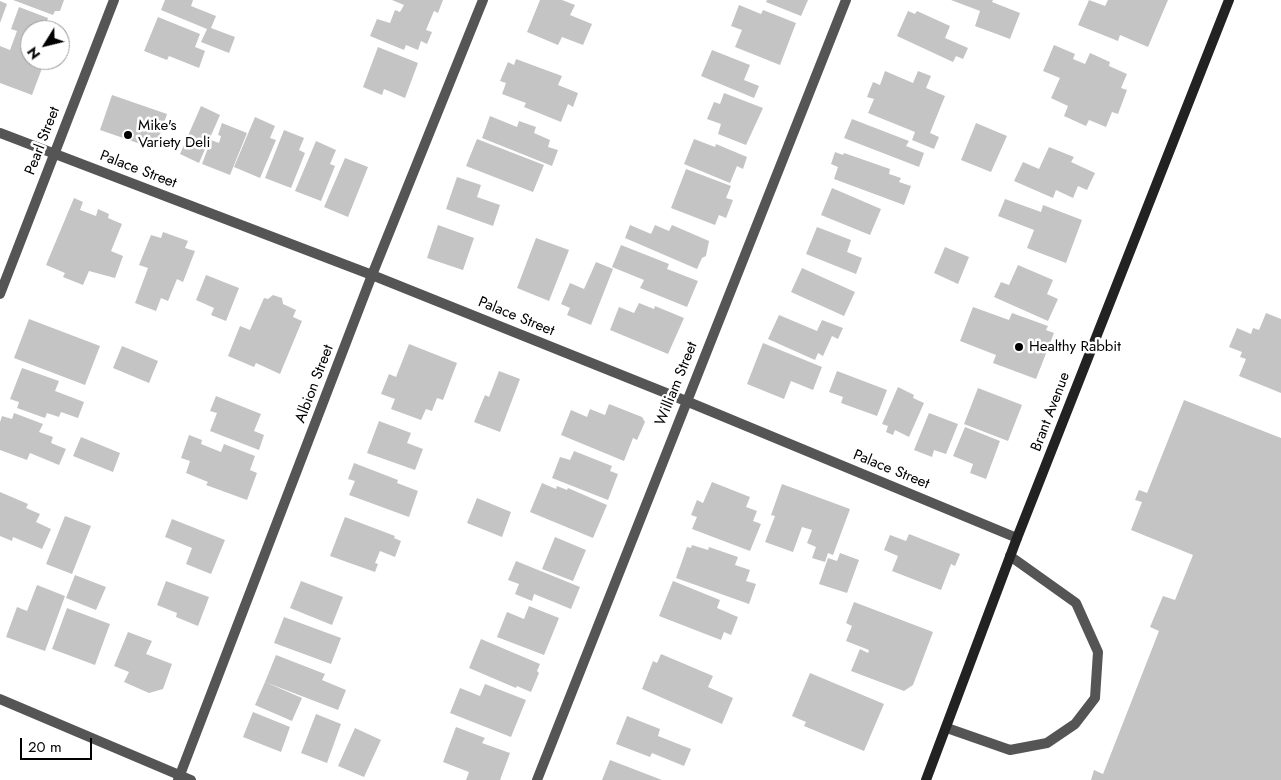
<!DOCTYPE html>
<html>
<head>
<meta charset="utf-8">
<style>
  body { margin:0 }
  #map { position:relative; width:1281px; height:780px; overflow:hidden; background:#fff; font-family:Jost,sans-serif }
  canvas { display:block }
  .north { position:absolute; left:20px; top:20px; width:50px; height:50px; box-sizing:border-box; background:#fff; border:1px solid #999; border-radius:50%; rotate:234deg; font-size:14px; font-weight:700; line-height:20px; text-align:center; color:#000 }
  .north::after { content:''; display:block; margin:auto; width:18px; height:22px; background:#000; clip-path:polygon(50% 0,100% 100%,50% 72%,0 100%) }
  .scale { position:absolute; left:20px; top:738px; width:72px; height:22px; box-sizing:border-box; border:2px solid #000; border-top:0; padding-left:6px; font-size:15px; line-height:18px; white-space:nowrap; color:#000; -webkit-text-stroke:4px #fff; paint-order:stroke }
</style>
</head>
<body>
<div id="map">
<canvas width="1281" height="780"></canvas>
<div class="north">N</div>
<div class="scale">20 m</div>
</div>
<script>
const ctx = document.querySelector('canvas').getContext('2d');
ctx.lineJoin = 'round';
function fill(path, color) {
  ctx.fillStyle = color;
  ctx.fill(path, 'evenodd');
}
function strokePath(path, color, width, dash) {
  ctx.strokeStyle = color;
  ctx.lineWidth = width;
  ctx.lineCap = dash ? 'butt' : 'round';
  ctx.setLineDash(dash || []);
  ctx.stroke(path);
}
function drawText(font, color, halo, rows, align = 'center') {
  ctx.font = font + ' Jost,sans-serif';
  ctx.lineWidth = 5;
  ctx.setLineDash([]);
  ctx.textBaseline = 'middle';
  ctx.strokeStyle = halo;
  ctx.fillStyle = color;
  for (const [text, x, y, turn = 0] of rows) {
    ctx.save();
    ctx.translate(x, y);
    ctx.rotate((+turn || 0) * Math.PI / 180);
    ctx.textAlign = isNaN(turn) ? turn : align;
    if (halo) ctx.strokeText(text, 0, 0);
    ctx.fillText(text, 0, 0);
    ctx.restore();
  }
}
const building = new Path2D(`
  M13,0H64L60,11H55L53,15Z
  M165,0H193L191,6L216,16L211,28L235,37L229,53L201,42L207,29L161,10Z
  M392,0H443L438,13L434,11L426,30L432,32L427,44L421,41L418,50L406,45L404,50L370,36L377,19L390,23L395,10L400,12L404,5Z
  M540,0H562L575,5L570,15L592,24L583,45L562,37L558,45L527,32Z
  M767,0H808L801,16L766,2Z
  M951,0H993L992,2L1020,13L1010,39L975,26L980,11Z
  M1089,0L1105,6L1108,0H1168L1148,47L1120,35L1118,41L1078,25Z
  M0,1L7,4L0,23Z
  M739,5L761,14L763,10L796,23L780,65L735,47L742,30L731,26Z
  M19,7L48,18L44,30H30V60L44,63L32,95L0,83V46L10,50L17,31L11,29Z
  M908,11L915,14L917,11L950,26L945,38L968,48L963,59L956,56L953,62L897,36Z
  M158,17L200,34L195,47L205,51L199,68L169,56L167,60L144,51Z
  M1054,45L1075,54L1073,59L1085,64L1090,53L1110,62L1109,66L1127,74L1121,88L1127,90L1118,114L1112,112L1106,127L1089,120L1086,126L1064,116L1068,106L1051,98L1060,78L1043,71Z
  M378,47L418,63L405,98L384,89L382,95L363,87Z
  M712,50L750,65L744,80L759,86L754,98L701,76Z
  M516,59L562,76L558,85L578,93L573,107L568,104L561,122L524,107L526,103L502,94L506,83L500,81L508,62L514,65Z
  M885,71L913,83L918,71L931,76L926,88L945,96L930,133L939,137L934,149L912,140L915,132L868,113L874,99L867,97L873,82L880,85Z
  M724,93L763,108L746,145L718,134L721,124L707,119L714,102L720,104Z
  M112,95L167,114L155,149L100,130Z
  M201,106L220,115L199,163L180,154Z
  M490,116L517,127L519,121L536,127L534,133L550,140L548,147L558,150L552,166L482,138Z
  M255,117L275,126L270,138L276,140L260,178L234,167Z
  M852,119L909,141L906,146L924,153L919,167L844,138Z
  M222,123L247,133L230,175L202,164L211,140L219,143L221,136L218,135Z
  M976,123L1007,136L991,172L961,160Z
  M284,130L304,138L299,150L305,153L291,188L265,178Z
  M477,139L544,165L533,192L466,166Z
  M694,139L715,147L716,144L747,157L743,169L737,166L730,183L684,164Z
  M316,141L336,150L330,164L335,166L321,201L295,191Z
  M1049,147L1074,157L1071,162L1095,173L1087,190L1078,186L1073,198L1056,190L1053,198L1014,181L1023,162L1039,169Z
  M835,152L843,155L844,153L890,169L889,174L901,178L899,182L911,186L904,205L834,179L838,167L831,164Z
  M345,158L368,167L348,217L324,207Z
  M686,169L731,186L726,198L733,200L726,218L719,215L715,225L671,208Z
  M457,177L481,185L477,197L500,205L493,226L446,209Z
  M832,188L881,209L870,235L821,215Z
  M74,198L83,202L80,210L96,216L98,209L109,214L108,218L122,224L111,251L123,256L115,278L89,271L83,285L63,277L65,273L46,265Z
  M1005,199L1041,212L1043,205L1082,220L1066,263L1027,248L1034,230L998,216Z
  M438,225L474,238L463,270L427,258Z
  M630,225L651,234L655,225L669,231L672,225L709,241L706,256L702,258L697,269L625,238Z
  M817,227L851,240L847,252L862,258L856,274L806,254Z
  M163,232L188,241L185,248L195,251L183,282L177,279L168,301L161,298L156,311L135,303L148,268L139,265L151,235L161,238Z
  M536,238L569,250L549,301L517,288Z
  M621,245L669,264L667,269L698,281L687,307L640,288L644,280L612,267Z
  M945,247L969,257L958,284L934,273Z
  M596,262L613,269L591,325L567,315L570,308L561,304L570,283L584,289Z
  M1018,265L1053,280L1047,294L1058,299L1048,321L994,297L1001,282L1009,285Z
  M802,268L855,292L844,316L791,292Z
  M206,275L239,288L226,321L211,315L214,308L196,300Z
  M273,295L282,298L283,304L296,310L293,317L302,321L280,374L256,363L254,367L228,356L240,326L250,330L264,298L268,299Z
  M639,303L654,309L655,306L684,318L668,354L610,330L619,307L634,313Z
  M973,307L1009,320L1012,313L1048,326L1046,330L1054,333L1036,379L993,363L996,355L960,341Z
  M1266,313L1281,319V393L1239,376L1246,359L1240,357L1242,352L1229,347L1237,328L1251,334L1253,328L1259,330Z
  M779,315L817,331L822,320L843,328L838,339L832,336L823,356L818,353L815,360L768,339Z
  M29,319L100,346L85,385L14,358Z
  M763,343L822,367L813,390L791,381L784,399L747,384Z
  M409,344L457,363L443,400L437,398L432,411L426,409L421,420L391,409L395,399L381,394L389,374L396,377Z
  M122,346L158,361L149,383L113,368Z
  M22,368L59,381L55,391L84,402L78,418L61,412L59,417L47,413L45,418L17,408L19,402L10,399Z
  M499,371L520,379L500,432L474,422L485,395L489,397Z
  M837,371L887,390L877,416L841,403L843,397L829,392Z
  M898,387L914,395L913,398L924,403L909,437L895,430L893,435L886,432L888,426L882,424Z
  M978,388L1022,405L1008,441L964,424Z
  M216,396L261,414L254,431L264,435L259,450L210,431L217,413L210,411Z
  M1184,400L1281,438V780H1091L1094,770L1103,774L1159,631L1150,627L1163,596L1175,600L1193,555L1131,530L1142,502L1135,500L1139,490L1147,493Z
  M609,404L642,417L645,422L637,440L633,438L624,461L561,435L571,410L587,417L590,409L605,415Z
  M14,413L43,424L39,432L53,437L51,443L66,449L59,465L30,453L27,460L0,450V422L2,416L12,419Z
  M929,413L958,424L946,454L934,450L932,457L914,450Z
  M379,421L411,433L407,443L423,449L415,470L367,453Z
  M965,427L1000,441L986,479L970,473L973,464L953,456Z
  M189,435L202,440L201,444L221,452L224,444L255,456L250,470L257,473L247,500L206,485L208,482L186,473L190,461L181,458Z
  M81,437L120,453L113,472L73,456Z
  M574,451L612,466L610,471L618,474L608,500L552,478L560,457L570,460Z
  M354,463L398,480L397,483L418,491L409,517L349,495L355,481L348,479Z
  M712,482L750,497L746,507L757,511L753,521L761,524L750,551L692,529L697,517L691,515L697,500L703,503Z
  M542,483L556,489L557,486L567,490L568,488L607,505L593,538L530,512Z
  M782,484L850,509L833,555L828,553L825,562L812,558L816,547L807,543L812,530L802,527L793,552L765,542L775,516L771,515Z
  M0,492L28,504L26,508L40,514L36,522L51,529L42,549L13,537L12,541L0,536Z
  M477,498L511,512L502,537L467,523Z
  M65,516L91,526L72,574L46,564Z
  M345,517L395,536L394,538L401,541L395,557L380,551L375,563L378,564L375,572L330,556Z
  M172,519L225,540L211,574L186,564L192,548L165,537Z
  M909,534L960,554L955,566L951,564L941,590L892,571L898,556L884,550L890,535L906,541Z
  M555,537L586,550L573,581L542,569Z
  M692,545L708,550L709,547L738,557L735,565L750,570L746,581L756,584L749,604L676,578L687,547L691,548Z
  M840,553L859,560L847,593L819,584L828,558L837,561Z
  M516,561L580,587L571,609L534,594L532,601L515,594L519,584L508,580Z
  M75,575L106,587L96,610L66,598Z
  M166,581L209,597L198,626L176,617L177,613L157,605Z
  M301,581L343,597L332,625L290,608Z
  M673,581L720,600L717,608L738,617L731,635L724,632L721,640L659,616Z
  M37,585L65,596L45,651L6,637L17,607L27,611Z
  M854,602L933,632L913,685L904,691L851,671L860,649L868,653L869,650L846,641L852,626L846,623Z
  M529,606L559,618L544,655L497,637L507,612L524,619Z
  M67,608L110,624L95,665L52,649Z
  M284,617L341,638L331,664L274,643Z
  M128,632L152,641L146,654L172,664L163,689L149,693L124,682L129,672L114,666Z
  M481,639L540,664L537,671L539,673L531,692L517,686L516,688L469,668Z
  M661,654L713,676L708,687L733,698L722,724L642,689L653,661L657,663Z
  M276,655L325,674L322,680L346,690L338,710L265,682Z
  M810,673L884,704L864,751L804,726L806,722L792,716Z
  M265,682L302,698L292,721L255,705Z
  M485,684L526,700L511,737L450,713L460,688L480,696Z
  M253,712L290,727L281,752L243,737Z
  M316,714L341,724L327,763L301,753Z
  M627,716L660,729L658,736L691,749L684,766L652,753L650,757L616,744Z
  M456,727L485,738L482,743L510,753L500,780H466L469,772L443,762Z
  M355,728L381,740L364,777L338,766Z
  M610,760L662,780H602Z`);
const service = new Path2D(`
  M947,728L1010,750L1047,743L1075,724L1095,698L1098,652L1076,603L1010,556`);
const minor = new Path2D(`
  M0,133L372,275L686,401L1017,538
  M0,294L114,0
  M0,699L191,780
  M178,780L372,275L483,0
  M537,780L846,0`);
const secondary = new Path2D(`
  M926,780L1017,538L1229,0`);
const markers = [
  [128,135,5,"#000"],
  [1019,347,5,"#000"]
];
const poiNames = [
  ["Mike's",138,126],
  ["Variety Deli",138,143],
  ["Healthy Rabbit",1029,347]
];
const streetNames = [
  ["Pearl Street",43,141,-69],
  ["Palace Street",138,170,21],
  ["Palace Street",516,317,22],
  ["Albion Street",315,384,-69],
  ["William Street",677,384,-68],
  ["Brant Avenue",1051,412,-69],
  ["Palace Street",891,470,22]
];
fill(building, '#c4c4c4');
strokePath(service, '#555', 10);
strokePath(minor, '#555', 10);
strokePath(secondary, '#222', 10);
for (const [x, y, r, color] of markers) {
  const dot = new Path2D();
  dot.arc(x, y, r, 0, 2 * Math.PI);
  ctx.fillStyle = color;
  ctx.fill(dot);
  strokePath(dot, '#fff', 2);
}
drawText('15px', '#000', '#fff', poiNames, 'left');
drawText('15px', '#000', '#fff', streetNames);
</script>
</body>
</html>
